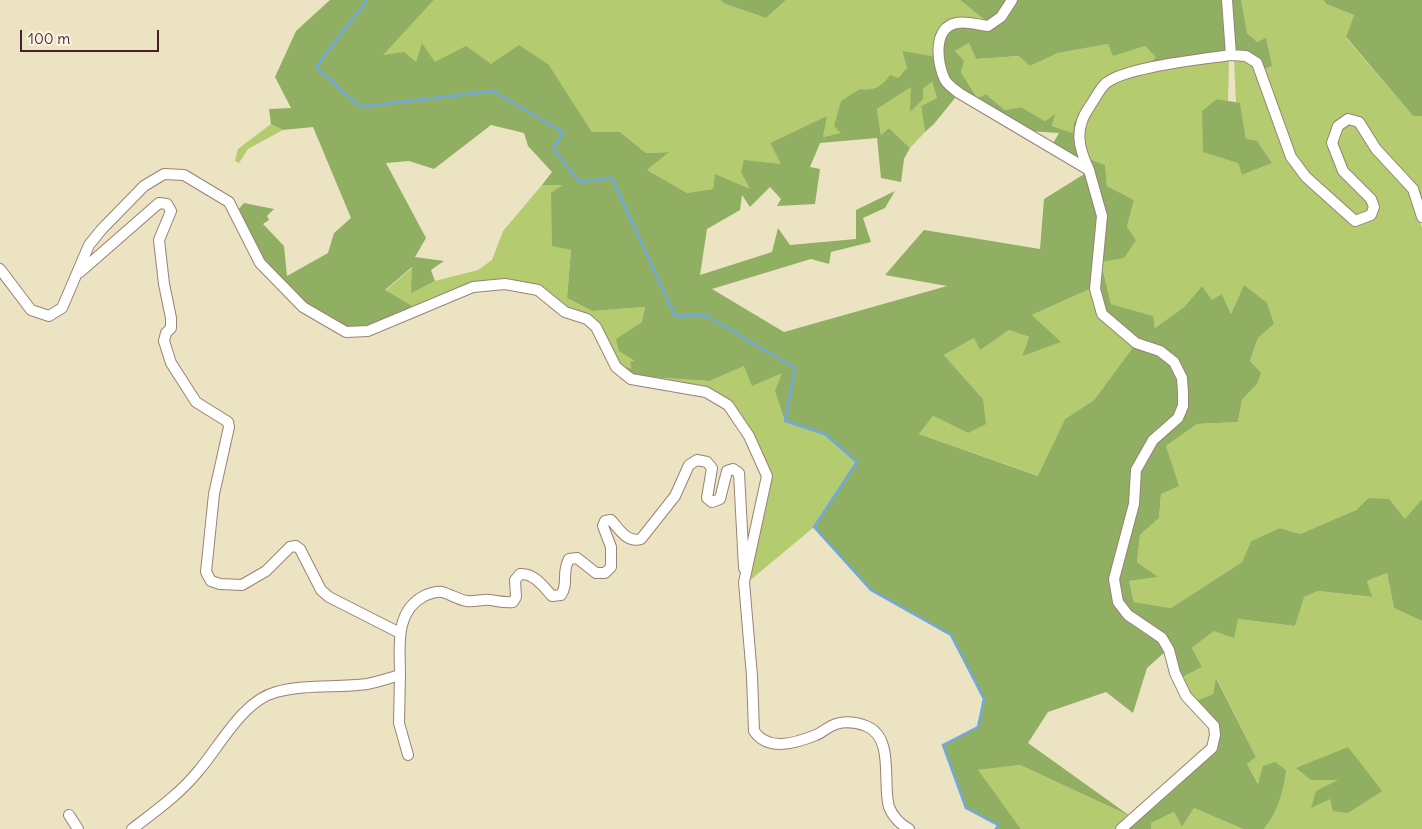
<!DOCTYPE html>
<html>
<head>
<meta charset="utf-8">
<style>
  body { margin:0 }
  #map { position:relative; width:1422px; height:829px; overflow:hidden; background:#ece3c2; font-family:Delius,sans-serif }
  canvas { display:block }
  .scale { position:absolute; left:20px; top:30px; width:139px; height:22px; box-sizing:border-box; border:2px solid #4a1f2b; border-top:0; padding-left:6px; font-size:15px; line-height:18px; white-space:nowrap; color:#4a1f2b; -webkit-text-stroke:4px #fcf5e5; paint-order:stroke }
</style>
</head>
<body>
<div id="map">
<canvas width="1422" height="829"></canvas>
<div class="scale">100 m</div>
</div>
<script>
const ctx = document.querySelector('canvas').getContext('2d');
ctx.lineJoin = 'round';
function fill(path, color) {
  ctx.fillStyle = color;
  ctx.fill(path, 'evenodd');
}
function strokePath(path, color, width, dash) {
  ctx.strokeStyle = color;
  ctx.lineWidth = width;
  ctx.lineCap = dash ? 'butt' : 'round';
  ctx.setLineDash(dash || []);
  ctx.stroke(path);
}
const green = new Path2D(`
  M434,0H720L725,4L766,18L786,0H960L987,22L938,57L902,52L907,68L898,78L867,91L842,133L823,137L826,117L770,143L782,165L751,190L715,175L713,189L687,193L646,170L668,152L646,153L620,132H592L549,65L435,63L422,44L416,62L382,55Z
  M1240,0H1324L1326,4L1354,15L1346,38L1413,116H1422V205L1348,116L1328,143L1368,201L1370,207L1368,212L1355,217L1308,174L1294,156L1263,69L1266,39L1257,42L1247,33Z
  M969,43L976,59L1020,56L1030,66L1058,53L1108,44L1113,55L1145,46L1157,57L1148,65L1104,80L1073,133L1052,126L1054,115L1045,121L1021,107L1005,110L986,94L977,98L961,72L955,51Z
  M1227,59L1229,62L1228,101L1217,99L1242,175L1272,163L1246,139L1240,104L1236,103L1234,59H1245L1254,65L1288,159L1354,224L1378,207C1362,188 1315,144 1349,123L1356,124L1410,191L1422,228V499L1405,520L1368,498L1356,510L1300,534L1280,528L1251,541L1242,562L1171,608L1134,602L1129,581L1157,577L1137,562L1140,535L1159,518L1161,494L1178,486L1166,446L1197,424L1238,422L1242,400L1257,384L1250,361L1258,338L1274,324L1244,286L1231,314L1222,294L1212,301L1202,286L1184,307L1155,328L1152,316L1111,304L1101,261L1127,227L1134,200L1107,186L1105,165L1087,158L1082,134L1089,113L1108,86L1133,74Z
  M932,82L937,98L921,106L925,132L910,148L889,128L881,135L877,109L912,86L911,111L923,89Z
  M271,124L283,130L248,149L239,163L235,161L238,149Z
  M564,184L552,245L571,250L567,298L592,311L645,307L636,361L633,370L619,365L599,325L505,280L414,307L385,291L413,267L412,292L435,281L478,270L492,260L503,231L542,185Z
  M1092,288L1134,346L1094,400L1065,419L1039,476L919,434L933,416L968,433L983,399L944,355L974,338L980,349L1009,330L1029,337L1022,355L1060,342L1032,315Z
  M744,366L783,372L785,421L825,434L857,462L814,527L748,582L771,476L731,402L632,376L710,381Z
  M1387,573L1394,608L1422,621V829H1264L1268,824L1259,785L1247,764L1256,757L1217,679L1213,694L1195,701L1181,678L1202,667L1192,648L1214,631L1238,619L1295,626L1303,597L1318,591L1371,597L1367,581Z
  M1020,765L1130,816L1116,829H1021L977,770Z
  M1194,808L1243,829H1151V823L1174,812L1182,827Z`);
const forest = new Path2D(`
  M330,0H434L383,55L404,52L416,62L422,43L435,62L466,46L491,64L519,45L549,65L592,132H620L646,153L669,152L647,170L687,193L713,189L715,174L750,189L741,172L744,160L781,164L770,143L827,116L823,137L841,133L834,126L841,101L860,89C872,92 884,85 890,75L898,78L907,68L902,51L938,57L941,69L959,93L934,124L925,132L921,106L937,98L932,82L923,89V99L910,112L911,87L877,109L881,135L889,128L910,148L904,159L901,182L881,178L877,138L820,143L810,167L820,169L815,204L777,206L781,199L770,187L750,207L742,195L740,210L707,229L700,275L772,252L778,228L790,245L856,239V210L895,191L885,208L863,218L871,242L831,252L829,264L811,259L712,289L784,332L947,286L885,275L924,230L1040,249L1044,199L1086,173L1099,216L1092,288L1032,315L1061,342L1022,356L1029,337L1009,330L980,350L974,338L944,355L983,399L986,424L968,433L933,416L919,434L1038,476L1065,419L1094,400L1134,346L1158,354L1171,364L1179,379L1180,405L1175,416L1150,438L1130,503L1115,603L1159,641L1166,651L1147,668L1133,713L1106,692L1048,712L1028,743L1130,816L1020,765L978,770L1021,829H996L998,825L966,808L943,745L978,727L983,699L951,635L871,590L814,527L857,462L825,434L785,421L775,391L782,373L752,386L744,366L710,381L632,376L619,365L632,369L630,362L635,361L619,351L616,339L642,322L645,307L592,311L567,298L571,250L552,246L551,193L563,185H542L552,172L528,146L524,133L491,125L434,169L409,161L386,163L426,238L415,257L444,261L431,270L435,281L411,293L412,267L385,290L414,307L367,328L347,329L305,304L263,261L237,211L244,203L274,209L267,216L269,220L263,224L284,246L287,276L328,253L334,233L351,218L313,127L283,130L271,124L269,109L291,108L275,77L296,31Z
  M720,0H786L766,18L725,4Z
  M960,0H1008L999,15L987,22Z
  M1016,0H1223L1227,52L1148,65L1156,57L1145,46L1113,56L1108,44L1058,53L1030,66L1019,56L976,59L969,43L955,51L964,61L961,72L977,98L986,94L1005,110L1021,107L1045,121L1055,114L1052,126L1073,133L1074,122L1080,118L1081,162L1052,145L1059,133L1028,131L961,90L949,80L942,58L943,38L950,30L958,26L989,29Z
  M1230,0H1241L1247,33L1257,42L1266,38L1272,66L1263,69L1234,52Z
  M1324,0H1422V116H1413L1346,37L1354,15L1326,4Z
  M1217,99L1240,103L1246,139L1257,141L1272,163L1242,175L1238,163L1203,152L1202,111Z
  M1087,158L1105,165L1107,186L1134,200L1127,227L1136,240L1124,258L1101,262L1111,304L1153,316L1155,328L1184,307L1202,286L1212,300L1222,294L1231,314L1244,285L1267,303L1274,324L1258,338L1250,361L1261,373L1257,384L1242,400L1238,422L1197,424L1166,446L1179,486L1161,494L1159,518L1140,535L1137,562L1158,577L1129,581L1134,602L1171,608L1242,562L1251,541L1280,528L1300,534L1356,510L1368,498L1389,499L1405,519L1422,499V621L1394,608L1387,573L1367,581L1372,597L1318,591L1304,597L1295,626L1238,619L1234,638L1214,631L1192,648L1202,667L1181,678L1172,649L1131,613L1121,600L1117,579L1140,471L1155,442L1181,420L1176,360L1137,340L1105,312L1099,288L1106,216Z
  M1216,678L1256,757L1247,764L1258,784L1263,766L1275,762L1286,770C1284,790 1277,813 1264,829H1243L1194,808L1182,827L1174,812L1151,823V829H1126L1218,737L1195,701L1213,694Z
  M1348,747L1382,791L1348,813L1333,811L1330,799L1311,808L1316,791L1338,780H1311L1296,768Z`);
const stream = new Path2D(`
  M367,0L316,67L360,107L493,91L563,132L553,149L580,182L612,178L675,316L705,315L795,368L785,421L825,434L857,462L814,527L871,590L951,635L984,699L978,727L943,745L966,808L998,825L996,829`);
const minor = new Path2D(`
  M1012,0L1001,17L988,26C979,25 966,21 957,23C932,27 937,64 945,80C948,85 954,89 959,93L1089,170L1102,216L1095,289L1102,314L1136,343L1160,351L1174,362L1182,378L1183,393V406L1178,418L1153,440L1136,470L1134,504L1114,579L1118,602L1128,615L1162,638L1169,650L1175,673L1186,696L1214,726L1215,735L1212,748L1121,829
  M1227,0L1231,55
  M1089,170C1078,147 1074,128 1090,106C1095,99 1099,90 1105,84C1123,67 1204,59 1231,55L1246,56L1257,63L1291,157L1306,177L1355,221L1371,215L1374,207L1371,199L1343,171L1332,143L1338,126L1348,119L1359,122L1376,149L1413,189L1422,217
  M0,269L31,310L49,316L62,308L89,245L102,229L144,186L164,174L184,175L229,202L260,263L303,307L346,332L368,331L473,287L505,284L538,290L565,312L587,319L596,327L616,367L631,379L706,392L728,405L749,436L767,476L744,582L752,676L754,731C768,752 796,743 816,735C823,732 829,726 836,724C846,721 858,723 866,726C895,737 882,784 889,807C893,817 900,824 909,829
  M80,272L159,203L167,204L171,211L159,240L164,284L171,318V328L166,333L164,341L171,363L196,402L228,422L229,427L214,494L206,572L211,581L220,584L242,585L266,571L290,547L296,546L300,549L321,590L329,597L400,633
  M400,675L399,723L408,755
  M69,815L78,829
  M132,829C157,810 181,793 200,769C221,744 243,701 276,692C306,684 337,688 367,684C378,682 389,678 400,675C400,647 394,612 424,596C428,594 437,591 442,592C450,594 459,600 467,601C475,602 483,599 490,600C498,601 504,603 513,602L516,597L515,580L520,574C534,573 543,586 552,596L561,595C569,584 561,573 569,559L577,558L596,573H605L611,567V547L603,526L605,521L611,520C620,530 627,543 641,539L675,496L689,465L697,460L707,462L712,468L707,498L712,502L720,499L727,471L733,469L739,473L744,568`);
fill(green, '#b5cb6f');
fill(forest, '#90af62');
strokePath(stream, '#70a9e0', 2.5);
strokePath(minor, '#9b8176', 12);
strokePath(minor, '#fff', 10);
</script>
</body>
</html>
